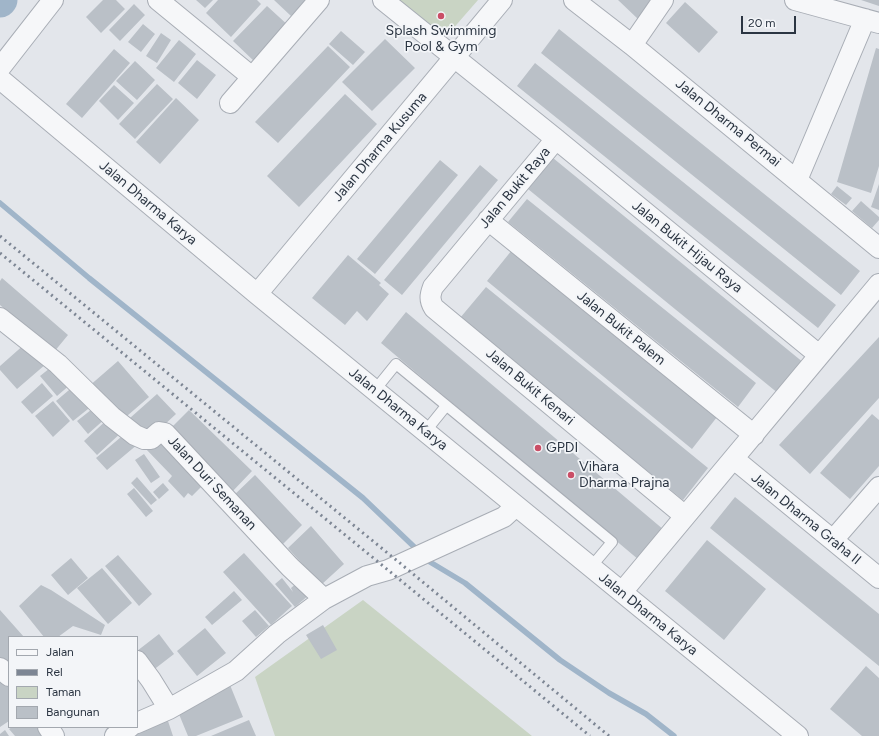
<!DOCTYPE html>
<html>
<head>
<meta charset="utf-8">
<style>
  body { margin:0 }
  #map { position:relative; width:879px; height:736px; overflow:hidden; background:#e3e6eb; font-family:Figtree,sans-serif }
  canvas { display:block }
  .legend { position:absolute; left:8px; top:636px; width:130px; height:92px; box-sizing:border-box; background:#f3f5f8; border:1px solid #a3a8af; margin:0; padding:5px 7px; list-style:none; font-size:12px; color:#2b3542 }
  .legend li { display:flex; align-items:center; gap:8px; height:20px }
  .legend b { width:20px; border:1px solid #a3a8af }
  .scale { position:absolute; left:741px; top:16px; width:55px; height:18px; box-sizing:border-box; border:2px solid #2b3542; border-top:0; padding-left:5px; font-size:12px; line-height:14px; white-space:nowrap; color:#2b3542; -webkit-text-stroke:3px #f3f5f8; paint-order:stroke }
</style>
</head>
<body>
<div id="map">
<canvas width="879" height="736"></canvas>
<ul class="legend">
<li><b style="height:5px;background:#f6f7f9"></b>Jalan</li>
<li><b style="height:5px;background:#7d8694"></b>Rel</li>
<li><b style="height:11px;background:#c9d4c4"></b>Taman</li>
<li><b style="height:11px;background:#bac0c7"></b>Bangunan</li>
</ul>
<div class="scale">20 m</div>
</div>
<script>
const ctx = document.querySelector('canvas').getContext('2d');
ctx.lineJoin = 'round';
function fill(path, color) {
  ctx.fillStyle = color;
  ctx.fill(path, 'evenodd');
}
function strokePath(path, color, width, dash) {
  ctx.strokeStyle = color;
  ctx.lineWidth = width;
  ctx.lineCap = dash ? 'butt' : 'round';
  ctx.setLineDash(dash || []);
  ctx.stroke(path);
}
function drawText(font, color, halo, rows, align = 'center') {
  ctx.font = font + ' Figtree,sans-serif';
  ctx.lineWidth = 3.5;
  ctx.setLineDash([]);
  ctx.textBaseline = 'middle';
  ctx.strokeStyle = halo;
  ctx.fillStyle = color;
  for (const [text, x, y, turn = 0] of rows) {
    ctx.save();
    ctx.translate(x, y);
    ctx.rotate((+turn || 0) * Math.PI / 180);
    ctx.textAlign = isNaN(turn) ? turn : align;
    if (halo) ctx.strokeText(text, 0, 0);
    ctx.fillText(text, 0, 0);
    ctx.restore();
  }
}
const green = new Path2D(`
  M399,0H478L444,39Z
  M363,600L532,736H275L255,677Z`);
const stream = new Path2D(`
  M0,203L89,278L363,498L430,562L465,583L560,660L609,693L646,714L674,736`);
const river = new Path2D(`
  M0,1L1,0`);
const building = new Path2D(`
  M103,0H116L125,9L101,33L86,17Z
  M196,0H213L205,8Z
  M218,0H257L261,4L231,37L206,13Z
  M274,0H307L291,16Z
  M618,0H656L638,19Z
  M861,0H879V6Z
  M685,2L718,32L699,53L666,23Z
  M134,4L145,15L120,41L109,30Z
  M267,6L290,27L256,63L233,41Z
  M143,24L155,34L141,52L128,42Z
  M559,29L860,271L841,295L541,53Z
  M341,31L365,52L353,65L329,44Z
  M161,33L171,40L157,63L146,56Z
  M385,39L415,68L372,111L342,82Z
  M179,40L196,54L174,82L156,68Z
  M328,46L350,67L278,143L255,122Z
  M876,48L879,49V166L871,193L837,182Z
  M114,49L130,63L82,118L66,104Z
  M197,60L216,75L197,99L178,83Z
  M135,61L155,80L137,100L116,81Z
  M535,63L836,305L818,328L517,86Z
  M157,84L173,99L135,139L119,124Z
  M114,85L134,103L118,120L99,101Z
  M345,94L377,124L299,207L267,176Z
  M176,98L199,120L160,164L136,142Z
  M553,158L804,363L779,394L528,189Z
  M440,160L458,175L375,274L357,259Z
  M480,165L498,180L402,295L384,280Z
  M879,184V210L871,207Z
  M837,186L852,198L846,205L831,194Z
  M527,199L756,383L738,407L508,222Z
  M861,201L879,217V220L872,228L852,211Z
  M512,250L717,417L692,449L487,281Z
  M348,255L381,283L379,285L389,294L367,321L357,311L345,325L312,298Z
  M2,278L68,335L54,352L0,305V281Z
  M486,287L708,468L683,500L460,318Z
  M406,312L664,530L639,560L381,343Z
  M879,337V398L810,474L779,445Z
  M26,343L46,364L17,389L0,370V366Z
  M118,361L149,397L120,422L88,387Z
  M55,364L71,384L57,396L40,376Z
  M42,383L53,396L32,414L21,402Z
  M75,385L93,405L73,421L56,401Z
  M157,394L176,414L149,439L130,418Z
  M53,401L70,421L53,437L35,416Z
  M96,406L106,418L88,434L77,421Z
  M189,410L252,471L231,493L167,432Z
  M872,414L879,420V466L850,499L820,473Z
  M110,417L123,431L97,455L84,441Z
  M127,432L138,444L107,470L96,458Z
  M159,433L206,482L192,496L188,493L184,498L168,481L172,476L144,447Z
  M144,454L160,477L151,483L135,460Z
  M255,475L302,525L279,548L231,498Z
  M137,477L157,500L151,505L131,483Z
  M163,483L169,490L159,499L153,492Z
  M134,488L153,511L146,517L127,494Z
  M735,497L879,614V666L710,528Z
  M311,526L344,564L321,585L288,548Z
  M707,540L766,589L724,640L665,591Z
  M244,553L292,606L271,625L223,572Z
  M118,555L152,594L139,606L105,566Z
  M71,558L88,578L68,595L51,575Z
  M102,568L132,603L108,624L77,588Z
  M282,578L293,592L291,588L299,581L310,594L295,607L275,584Z
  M41,585L51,590L105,625L101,635L73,626L58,637H44L19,606Z
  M234,591L242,600L212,625L205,617Z
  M0,610L24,637H9V666L0,658Z
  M255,610L269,626L256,637L242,621Z
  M323,625L337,650L321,659L306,635Z
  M205,628L226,653L197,676L177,651Z
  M159,634L174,654L152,671L137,651Z
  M866,666L879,678V736H862L830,709Z
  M0,671L9,685V721L0,727Z
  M230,685L243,717L196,736H188L176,707Z
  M167,718L173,736H124Z
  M249,720L256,736H211Z
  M12,727H40L45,734L42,736H15L9,729Z
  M5,730L9,736H0V734Z`);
const service = new Path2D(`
  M375,390L396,364L612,542L591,567
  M425,432L446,406`);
const minor = new Path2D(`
  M158,0L252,77
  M383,0L556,139L819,355
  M574,0L632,45L879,248
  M795,0L879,23
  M632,45L663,0
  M0,68L53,0
  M0,79L257,294L798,736
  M230,103L319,0
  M556,139L433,287C430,295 429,300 434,308L685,516
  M797,180L865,19
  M488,220L754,435
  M257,294L502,0
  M0,318L58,364L112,417L135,435L144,439H151L159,432L165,433L290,567L324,599
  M734,459L879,578
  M833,540L879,487
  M622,592L879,284
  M137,661L151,680L169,709
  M0,668L9,676
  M137,723L169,709L236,671L277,634L324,599L367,576L388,570L504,517L516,506
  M48,727L54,736
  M115,736L130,727`);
const rail = new Path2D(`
  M0,236L401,564L609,736
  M0,253L388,570L590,736`);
const markers = [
  [441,16,4,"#ca4e66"],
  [538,448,4,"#ca4e66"],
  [571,475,4,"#ca4e66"]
];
const poiNames = [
  ["Splash Swimming",441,31,"center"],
  ["Pool & Gym",441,47,"center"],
  ["GPDI",546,448],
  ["Vihara",579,467],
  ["Dharma Prajna",579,483]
];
const streetNames = [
  ["Jalan Dharma Permai",728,123,39],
  ["Jalan Dharma Kusuma",380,147,-50],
  ["Jalan Bukit Raya",515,188,-50],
  ["Jalan Dharma Karya",148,203,40],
  ["Jalan Bukit Hijau Raya",687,247,39],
  ["Jalan Bukit Palem",621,328,39],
  ["Jalan Bukit Kenari",530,387,40],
  ["Jalan Dharma Karya",398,409,39],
  ["Jalan Duri Semanan",212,483,47],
  ["Jalan Dharma Graha II",806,519,39],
  ["Jalan Dharma Karya",648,614,39]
];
fill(green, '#c9d4c4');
strokePath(stream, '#a0b5c9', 5.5);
strokePath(river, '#a0b5c9', 33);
fill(building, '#bac0c7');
strokePath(service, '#a8adb5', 12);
strokePath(minor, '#a8adb5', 22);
strokePath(service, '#f6f7f9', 10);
strokePath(minor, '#f6f7f9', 20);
strokePath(rail, '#7d8694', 3, [2, 4]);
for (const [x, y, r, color] of markers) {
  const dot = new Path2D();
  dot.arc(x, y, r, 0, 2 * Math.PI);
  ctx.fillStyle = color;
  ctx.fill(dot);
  strokePath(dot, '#f3f5f8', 1.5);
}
drawText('14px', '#2b3542', '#f3f5f8', poiNames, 'left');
drawText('14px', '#2b3542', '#f3f5f8', streetNames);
</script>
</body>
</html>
